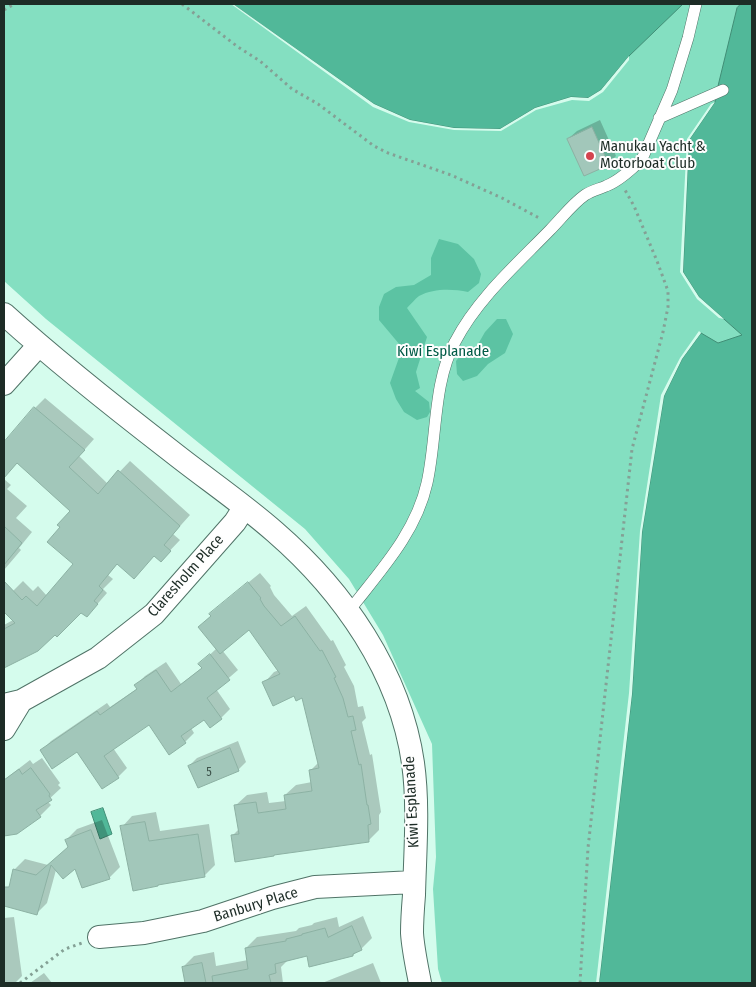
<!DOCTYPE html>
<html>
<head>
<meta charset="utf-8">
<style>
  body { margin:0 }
  #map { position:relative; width:756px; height:987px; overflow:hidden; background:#d5fced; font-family:"Fira Sans Condensed",sans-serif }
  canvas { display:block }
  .frame { position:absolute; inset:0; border:5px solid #1d2c26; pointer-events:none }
</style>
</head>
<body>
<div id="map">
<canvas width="756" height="987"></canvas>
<div class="frame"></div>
</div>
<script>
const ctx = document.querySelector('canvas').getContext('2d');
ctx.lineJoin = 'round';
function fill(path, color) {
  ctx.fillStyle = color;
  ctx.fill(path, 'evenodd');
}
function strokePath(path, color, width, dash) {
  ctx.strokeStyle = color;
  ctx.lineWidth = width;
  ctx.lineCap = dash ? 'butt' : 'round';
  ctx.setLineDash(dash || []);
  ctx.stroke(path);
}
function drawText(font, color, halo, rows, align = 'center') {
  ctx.font = font + ' "Fira Sans Condensed",sans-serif';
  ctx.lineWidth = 4;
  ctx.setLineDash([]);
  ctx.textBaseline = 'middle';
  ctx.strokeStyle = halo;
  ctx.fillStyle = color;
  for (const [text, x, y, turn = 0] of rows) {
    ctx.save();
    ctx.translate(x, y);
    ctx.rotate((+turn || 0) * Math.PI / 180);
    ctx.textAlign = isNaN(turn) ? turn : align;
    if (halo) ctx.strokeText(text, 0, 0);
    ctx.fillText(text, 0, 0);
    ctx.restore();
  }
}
const green = new Path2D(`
  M4,4H752V983H442L438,969L433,889L436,857L432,744L383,635L349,579L305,529L46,319L4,281Z`);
const forest = new Path2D(`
  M439,239L458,244L474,259L481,274L479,283L468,292C453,289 434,288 419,296C415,299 411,304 407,308L427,337L416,372L420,388L415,391L429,402L430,412L427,417L417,420L404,412L396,399L390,383L400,355V345L379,320V307L384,294L396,287L414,285L431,275V258Z
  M497,319H506L513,334L505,353L488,364L477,376L463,381L457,374L456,361L466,349L477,346L485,332Z`);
const water = new Path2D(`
  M233,4H683L629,56L601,90L588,98L571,97L535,108L500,129L454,128L410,120L374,104Z
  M741,4H752V983H599L632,694L642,532L664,396L682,359L701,333L718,343L742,335L699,297L683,272L689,140L715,102L718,86L737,8Z
  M103,808L112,834L100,839L91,812Z`);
const pier = new Path2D(`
  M231,4H233L374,104L410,120L454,128L500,129L535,108L571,97L588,98L601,90L629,56V60L603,92L589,101L572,100L536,110L501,131L454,130L409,122L373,107Z
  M715,102L689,140L683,272L699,297L724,319L719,318L697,299L680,272L687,139L711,104Z
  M699,331L701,333L682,359L664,396L642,532L632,694L599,983H596L629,693L640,531L661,395L680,358Z`);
const shadow = new Path2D(`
  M600,120L616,156L608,164L568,139L577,131Z
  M45,398L94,439L79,456L108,484L130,461L190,515L173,534L180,540L161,560L155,555L118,563L108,575L113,579L103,589L107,593L87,616L81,611L38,650L4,666V625L13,620L4,610V600L23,581L33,591L38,586L47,596L75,563L61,527L72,510L18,462L4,476V450L35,408Z
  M4,479L11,485L7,489L27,506L16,518L32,532L19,548L21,550L4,570Z
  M260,573L271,586L270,587L274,595L292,616L306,606L331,641L333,640L346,665L344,667L354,686L358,707L363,706L366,718L362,722L370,755L372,754L381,812L379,815V830L368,841L232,836L239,829L236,805L247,795L267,792L269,803L286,801L285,795L296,785L312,782L311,770L319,762L303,696L264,683L274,672L279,670L249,628L222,650L238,670L216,689L230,709L221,718L205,719L191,728L194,733L185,742L149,723L113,748L127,768L118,777L77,750H42L51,741L107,703L110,707L138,688L136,685L145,676L166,662L181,684L203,667L200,664L217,648L200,627L222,604Z
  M238,741L246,762L238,770L189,766L197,758Z
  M42,758L60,783L58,785L61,788L47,801L51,805L40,816L16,832L4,835V806L10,805L4,797V780L30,760L33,764Z
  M156,812L160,831L209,824L215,865L204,876L122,827L132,816Z
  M102,820L120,867L109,878L76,867L56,870L47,903L36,914L14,870L25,859L48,865L69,847L66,840L77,829Z
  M363,916L372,938L361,949L353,955H308L287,961L281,967L283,983H186L183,967L194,956L214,952L216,966L248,960L246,948L257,937L296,931L299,928L312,925L314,923L337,917L339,927Z
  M14,917L22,976L15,983H4V918Z
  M373,963L381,983H322Z
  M44,973L52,983H30Z`);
const building = new Path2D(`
  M592,127L609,165L584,176L567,139Z
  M34,407L85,450L69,467L98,494L118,470L180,526L164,545L171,551L161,562L154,556L134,579L117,564L99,586L103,590L94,601L98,604L87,617L81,613L57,637L55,635L38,651L4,668V629L15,623L4,612V581L22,600L26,596L37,606L73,564L47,542L60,527L57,525L70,511L17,463L4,478V442Z
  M4,526L22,543L4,565Z
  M248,582L261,598L260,599L264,606L281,626L295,616L320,651L322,650L336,677L334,678L343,698L348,717L353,716L356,730L351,731L359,765L361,764L367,805H368L371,824L368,825L369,842L274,855V856L235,862L231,835L239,834L234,805L256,802L258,813L286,809L284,795L312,791L309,770L319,768L302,698L296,701L294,696L273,706L262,682L280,674L249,630L220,654L198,627L211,616L209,614Z
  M210,654L230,680L207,698L222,719L210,728L204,720L181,736L186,743L169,755L149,725L104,756L119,778L102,789L77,752L52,769L40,750L97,711L100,715L137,689L134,685L156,670L171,692L202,668L198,664Z
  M230,748L239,771L198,788L188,766Z
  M31,768L50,794L49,796L52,800L36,810L41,817L17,834L4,836V780L19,769L22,774Z
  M145,822L149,841L198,834L205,877L158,885V886L133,891L120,826Z
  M91,830L110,879L82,888L75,869L63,879L51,865L37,915L4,906V887H9L13,869L36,875L68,847L65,840Z
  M352,926L362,950L353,954V956L309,967L307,956L275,964L276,973L269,975L271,983H213L212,976L248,969L245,948L286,941V939L302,935V934L325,928L328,937Z
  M202,963L206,983H185L182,967Z`);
const path = new Path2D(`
  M182,4L238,47L260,61L292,89L318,104L374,146L388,153L451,175L502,198L541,219
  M4,10L14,4
  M20,983L65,949L82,943
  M580,983L588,848L632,449L663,332L668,307V291L657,261L634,206L625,190`);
const lane = new Path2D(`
  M659,118L723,90
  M349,611C380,571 416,533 427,483C437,439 433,382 455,342C477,299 517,264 550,230C561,219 572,204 585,195C591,191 599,189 606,186C619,181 632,169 642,159L672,90L688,38L696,4`);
const street = new Path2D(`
  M4,314C57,362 114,407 171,451C205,478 242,503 275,532C343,591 400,672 413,763C419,806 415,852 414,895C413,907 412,920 412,933C413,949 417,967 420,983
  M4,384L39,345
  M4,705L21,701L98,658L154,614L235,522L244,508
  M4,729L21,701
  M99,937L144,933L203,921L272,898L315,887L414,882`);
const markers = [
  [590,156,5,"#d3434e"]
];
const numberNames = [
  ["5",209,773]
];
const poiNames = [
  ["Manukau Yacht &",600,147],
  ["Motorboat Club",600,164]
];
const parkNames = [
  ["Kiwi Esplanade",443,352]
];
const streetNames = [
  ["Claresholm Place",186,576,-48],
  ["Kiwi Esplanade",412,802,-93],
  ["Banbury Place",256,905,-17]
];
fill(green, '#84dfc1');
fill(forest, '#5cc3a3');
fill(water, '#51b899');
strokePath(water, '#418e76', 1);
fill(pier, '#d5fced');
fill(shadow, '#0003');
fill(building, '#a2c7ba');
strokePath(building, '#8cb1a3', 1);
strokePath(lane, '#507367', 12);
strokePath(street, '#507367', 24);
strokePath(path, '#84a095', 3, [2.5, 4]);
strokePath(lane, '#fff', 11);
strokePath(street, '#fff', 22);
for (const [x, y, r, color] of markers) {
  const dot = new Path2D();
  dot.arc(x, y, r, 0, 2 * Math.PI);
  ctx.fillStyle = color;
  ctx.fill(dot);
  strokePath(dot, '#fefefe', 2);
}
drawText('12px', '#3e534b', null, numberNames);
drawText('15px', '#1d2c26', '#fefefe', poiNames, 'left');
drawText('15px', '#015b47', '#fefefe', parkNames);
drawText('15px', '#1d2c26', '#fefefe', streetNames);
</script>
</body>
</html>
